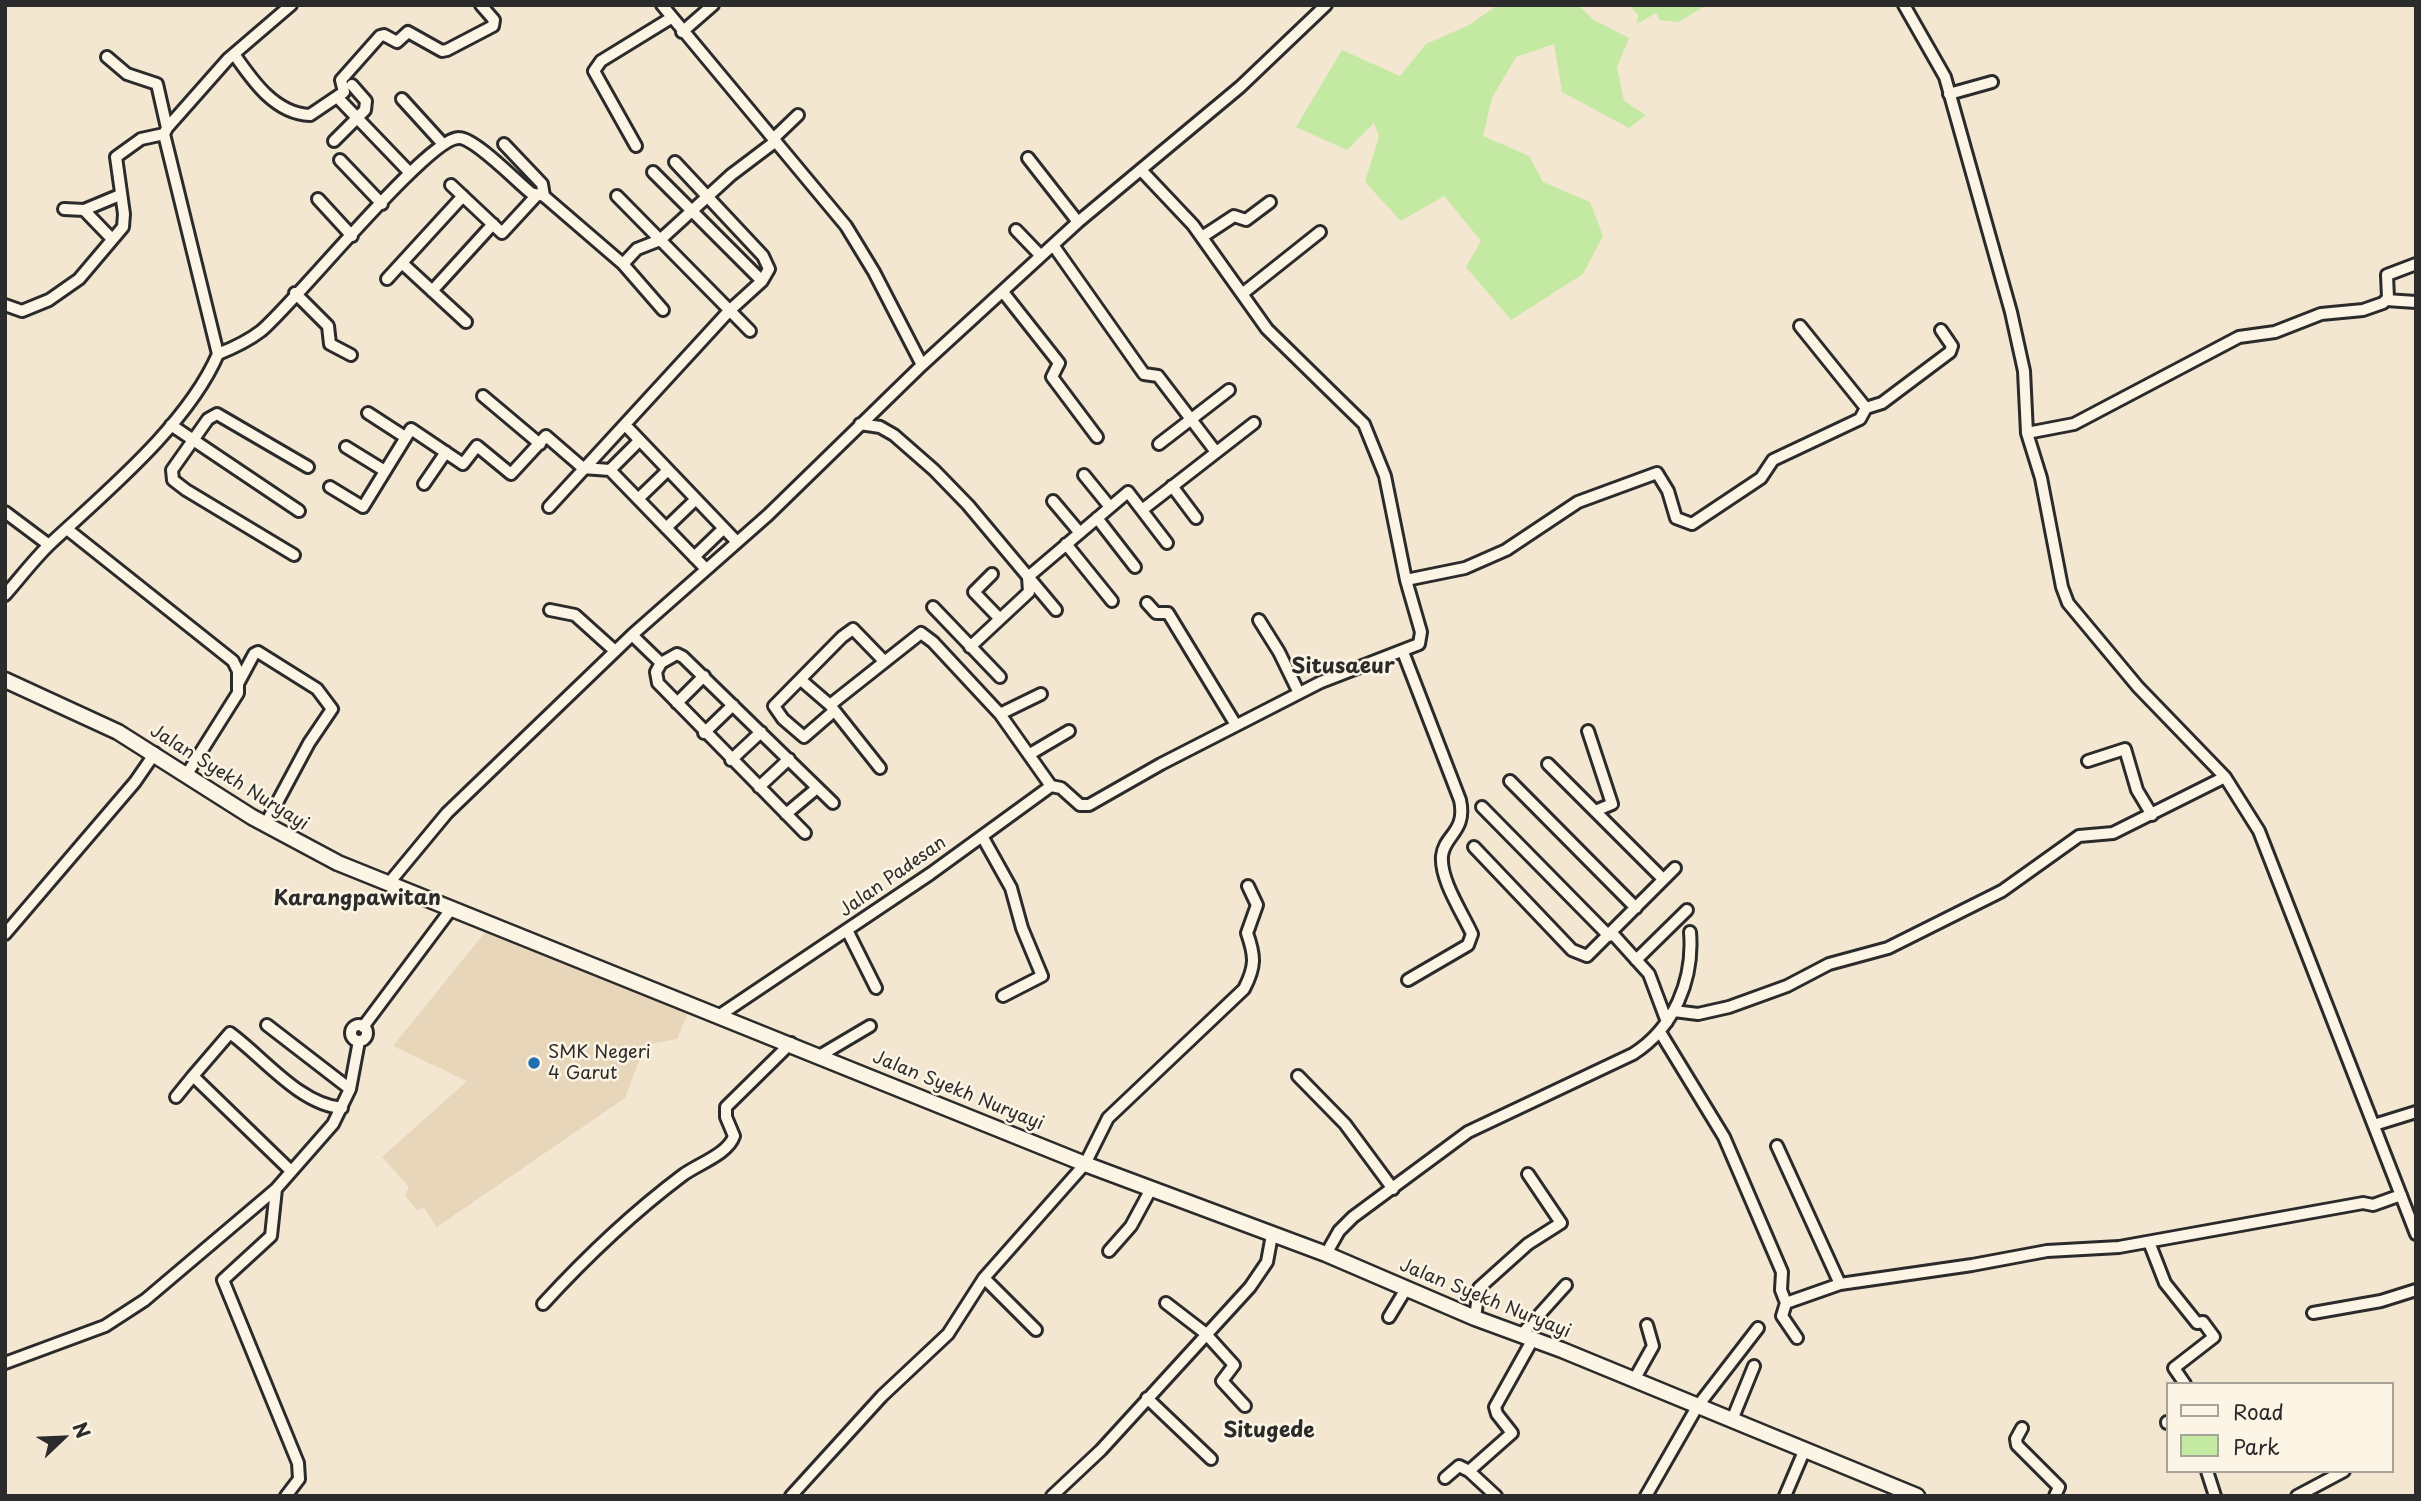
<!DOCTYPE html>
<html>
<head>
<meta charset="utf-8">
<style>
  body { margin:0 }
  #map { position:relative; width:2421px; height:1501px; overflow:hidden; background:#f3e7d1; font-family:"Playpen Sans",sans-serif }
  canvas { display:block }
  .frame { position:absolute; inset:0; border:7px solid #2b2b2b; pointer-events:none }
  .legend { position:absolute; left:2166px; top:1382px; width:228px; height:91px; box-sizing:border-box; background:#fcf5e5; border:2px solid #a8a49b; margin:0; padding:9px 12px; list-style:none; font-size:21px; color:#2b2b2b }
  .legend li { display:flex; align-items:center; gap:14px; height:35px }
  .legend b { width:35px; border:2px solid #a8a49b }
  .north { position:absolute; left:28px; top:1403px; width:70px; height:70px; -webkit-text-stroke:5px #fcf5e5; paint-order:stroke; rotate:67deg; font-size:19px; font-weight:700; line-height:28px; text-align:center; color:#2b2b2b }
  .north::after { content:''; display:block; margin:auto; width:24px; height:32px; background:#2b2b2b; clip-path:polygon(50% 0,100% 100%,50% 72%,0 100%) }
</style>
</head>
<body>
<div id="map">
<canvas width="2421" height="1501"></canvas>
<div class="frame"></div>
<ul class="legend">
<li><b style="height:9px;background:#fcf5e5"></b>Road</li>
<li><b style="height:19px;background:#c4e9a3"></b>Park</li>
</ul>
<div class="north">N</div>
</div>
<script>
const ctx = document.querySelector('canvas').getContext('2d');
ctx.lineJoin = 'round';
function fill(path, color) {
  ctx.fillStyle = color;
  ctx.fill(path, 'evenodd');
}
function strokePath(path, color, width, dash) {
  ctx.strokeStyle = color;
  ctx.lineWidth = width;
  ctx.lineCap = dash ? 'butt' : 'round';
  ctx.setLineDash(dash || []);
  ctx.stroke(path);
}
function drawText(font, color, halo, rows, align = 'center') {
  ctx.font = font + ' "Playpen Sans",sans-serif';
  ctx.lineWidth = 5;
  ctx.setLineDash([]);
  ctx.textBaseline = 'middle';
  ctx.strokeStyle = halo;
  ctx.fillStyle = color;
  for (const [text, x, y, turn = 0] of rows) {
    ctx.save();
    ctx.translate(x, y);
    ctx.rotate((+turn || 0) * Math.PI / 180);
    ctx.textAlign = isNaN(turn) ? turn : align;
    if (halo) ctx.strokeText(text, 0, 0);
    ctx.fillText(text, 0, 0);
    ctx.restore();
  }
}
const built = new Path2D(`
  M486,931L690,1008L677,1039L645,1045L625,1098L437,1227L423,1207L418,1211L405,1196L409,1187L382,1157L467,1081L393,1046Z`);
const green = new Path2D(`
  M1498,5H1578L1594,20L1629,38L1617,67L1624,101L1646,115L1629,128L1562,92L1554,44L1516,57L1492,98L1483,136L1529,156L1543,182L1590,202L1603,236L1583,274L1511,320L1466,267L1481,241L1444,196L1401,221L1365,182L1379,136L1374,123L1347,150L1296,127L1342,50L1400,76L1426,44L1469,25Z
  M1619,5H1707L1678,22L1660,20L1656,13L1637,24L1638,15L1631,7Z`);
const minor = new Path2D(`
  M662,5L846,226L874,272L922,365
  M1904,5L1945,77L2011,312L2024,371L2027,433L2041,478L2062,587L2068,603L2138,687L2225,777L2259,831L2416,1234
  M682,32L713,5
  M234,54C252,80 275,114 310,115L344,92L341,80L380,36L384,35L397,42L408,32L442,51L447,50L493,26L494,20L481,5
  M107,57L127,74L157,84L167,128
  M1949,94L1992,82
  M338,98L410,173
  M402,99L442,143
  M774,138L798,115
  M334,141L365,110L366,101L352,85
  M504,144L542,184L544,196
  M636,146L594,71L601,61L671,18
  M1028,158L1078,222
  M340,160L382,204
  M653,172L762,281
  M451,185L502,233L537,195
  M617,196L750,331
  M318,199L352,236
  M64,209L84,210L120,195
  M84,210L112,239
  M1016,230L1041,256
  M1202,237L1234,216L1246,220L1270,202
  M1053,245L1144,374L1158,376L1216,452
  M402,263L466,322
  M623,264L663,310
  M387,279L463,196
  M432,291L493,224
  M1003,292L1059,363L1052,377L1097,437
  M295,293L328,326L330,344L351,355
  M1242,294L1320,232
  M2386,300L2416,302
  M5,305L22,311L49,300L79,279L123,227L124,214L116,157L141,139L164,134
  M1800,326L1866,408
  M218,354C233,348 248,341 261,331C295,303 428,137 459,138C475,138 517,182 531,193L544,196L623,264L637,249L660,240L731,175L776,141
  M483,396L540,444
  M368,413L405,437
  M860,424L880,427L894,435L934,470L968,505L1056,610
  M171,425L299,511
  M629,429L737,542
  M2027,433L2074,424L2239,337L2275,332L2321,314L2363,310L2383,303L2388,298L2387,275L2416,264
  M1159,444L1229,390
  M346,447L385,471
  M610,470L638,442
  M1084,475L1110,507
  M424,484L446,452
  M1172,486L1196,518
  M330,487L363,507L411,429L463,464L477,446L511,474L546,436L583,468L610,470L706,569
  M638,499L666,472
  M1053,501L1080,533
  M549,507L729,311L762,281L769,269L763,256L675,162
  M1142,510L1254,423
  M5,512L49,545
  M1097,518L1135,567
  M666,528L694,501
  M67,529L233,661L238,671V693L187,774
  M1066,544L1112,601
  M294,555L186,490L173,480L172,470L208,419L217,414L308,467
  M694,557L722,530
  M992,574L974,592L1000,619
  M1406,580L1465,568L1506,550L1578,502L1657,473L1668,491L1676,518L1692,524L1761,478L1773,460L1860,419L1866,408L1882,403L1950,352L1952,346L1941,330
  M5,595C20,578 35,558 51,543C107,491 188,424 218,354L164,134L167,128L228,59L291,5
  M1147,603L1156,613H1168L1236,725
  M933,607L1000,677
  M550,610L575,615L615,651
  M1259,620L1279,652L1299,693
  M632,635L661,663L656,672L658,683L805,833
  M970,647L1029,592L1028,577L1128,492L1167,543
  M1403,652L1460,800C1467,832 1444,835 1442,856C1440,880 1462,912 1472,934L1468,945L1408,980
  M661,663L677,654L683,657L833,803
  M801,680L830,705L880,768
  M239,682L254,654L258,652L317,689L332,709L309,743L265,825
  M1041,694L1000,714L1051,786
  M677,703L704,676
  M830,705L921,633L933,642L1000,714
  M834,711L804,737L783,719L774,706L842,637L853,629L884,661
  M1588,731L1612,804L1595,811
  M704,733L733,705
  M1030,754L1069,731
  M731,760L761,732
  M2088,761L2125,749L2137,790L2152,815
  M1548,764L1663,879
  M1510,781L1636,908
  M759,787L789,759
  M1482,807L1609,936
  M786,814L817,788
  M982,836L1011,888L1022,928L1042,976L1003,996
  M1474,847L1572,950L1587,956L1675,868
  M389,883L447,813L632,635L768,515L922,365L1078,222L1240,87L1326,5
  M847,930L876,988
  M1612,933L1649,974L1667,1022
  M5,934L135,782L155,753
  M1636,960L1687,910
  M1674,1011L1698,1014L1729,1007L1787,986L1829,964L1888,948L2002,891L2079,836L2113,833L2225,777
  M720,1015L930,874L1051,786L1061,788L1080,805H1089L1161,764L1321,682L1419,644L1421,632L1406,580L1385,476L1364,424L1267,329L1193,225L1141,170
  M267,1025L350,1089
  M351 1033a8 8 0 1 1 16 0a8 8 0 1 1-16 0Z
  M363,1027L452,908
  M1660,1032L1724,1137L1782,1272L1781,1290L1786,1303L1840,1284L1972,1265L2047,1251L2119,1247L2363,1203L2373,1205L2401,1195
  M821,1055L870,1026
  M1298,1076L1345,1124L1393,1189
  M176,1097L193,1076
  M2374,1125L2416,1112
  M1777,1146L1840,1284
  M291,1171L193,1076L230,1033C263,1057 300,1105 342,1108
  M2149,1242L2165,1283L2197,1323L2203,1322L2214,1337L2174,1368L2185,1384
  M1109,1251L1131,1226L1151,1189
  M1326,1254L1339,1231L1353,1217L1468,1132L1633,1054C1674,1028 1694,980 1690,932
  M984,1278L1036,1330
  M1166,1303L1205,1333L1234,1365L1222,1381L1245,1406
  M1786,1303L1782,1316L1797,1338
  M543,1304C587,1256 631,1214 683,1175C698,1164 728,1154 734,1136L726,1117V1107L791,1043
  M2313,1313L2381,1301L2416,1290
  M1389,1317L1406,1289
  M1475,1318L1479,1288L1528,1244L1561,1223L1528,1174
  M1521,1335L1566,1285
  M5,1363L105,1326L145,1300L276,1189
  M1634,1380L1653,1346L1647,1325
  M1147,1398L1211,1459
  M1732,1420L1754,1366
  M2167,1422V1423
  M2022,1428L2016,1439L2017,1445L2059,1487L2055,1496
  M2207,1471L2215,1496
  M1445,1478L1459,1466L1469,1471
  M286,1496L299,1479L298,1463L223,1280L271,1236L276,1189L333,1124L350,1089L359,1041
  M791,1496L882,1396L948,1334L984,1278L1085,1164L1108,1118L1244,989C1256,966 1255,956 1247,933L1257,905L1248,886
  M1052,1496L1101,1450L1250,1287L1267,1262L1272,1235
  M1496,1496L1469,1471L1512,1433L1497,1414L1495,1407L1533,1339
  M1646,1496L1697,1407L1758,1328
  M1785,1496L1805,1449
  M2297,1496L2344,1471`);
const major = new Path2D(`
  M5,680L118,732L252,817L338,863L1085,1164L1326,1254L1475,1318L1562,1350L1917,1496`);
const markers = [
  [534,1063,7,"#1f6fb2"]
];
const streetNames = [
  ["Jalan Syekh Nuryayi",229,778,32],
  ["Jalan Padesan",893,877,-35],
  ["Jalan Syekh Nuryayi",958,1091,22],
  ["Jalan Syekh Nuryayi",1485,1299,22]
];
const poiNames = [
  ["SMK Negeri",548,1053],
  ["4 Garut",548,1074]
];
const quarterNames = [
  ["Situsaeur",1343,667],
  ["Karangpawitan",357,899],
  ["Situgede",1269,1431]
];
fill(built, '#e8d6ba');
fill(green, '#c4e9a3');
strokePath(minor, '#2b2b2b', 16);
strokePath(major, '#2b2b2b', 19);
strokePath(minor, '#fcf5e5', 10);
strokePath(major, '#fcf5e5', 14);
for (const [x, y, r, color] of markers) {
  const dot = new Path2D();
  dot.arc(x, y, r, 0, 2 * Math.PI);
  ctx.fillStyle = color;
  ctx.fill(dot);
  strokePath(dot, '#fcf5e5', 2.5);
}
drawText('18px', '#2b2b2b', '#fcf5e5', streetNames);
drawText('18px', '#2b2b2b', '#fcf5e5', poiNames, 'left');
drawText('bold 21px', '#2b2b2b', '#fcf5e5', quarterNames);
</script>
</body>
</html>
